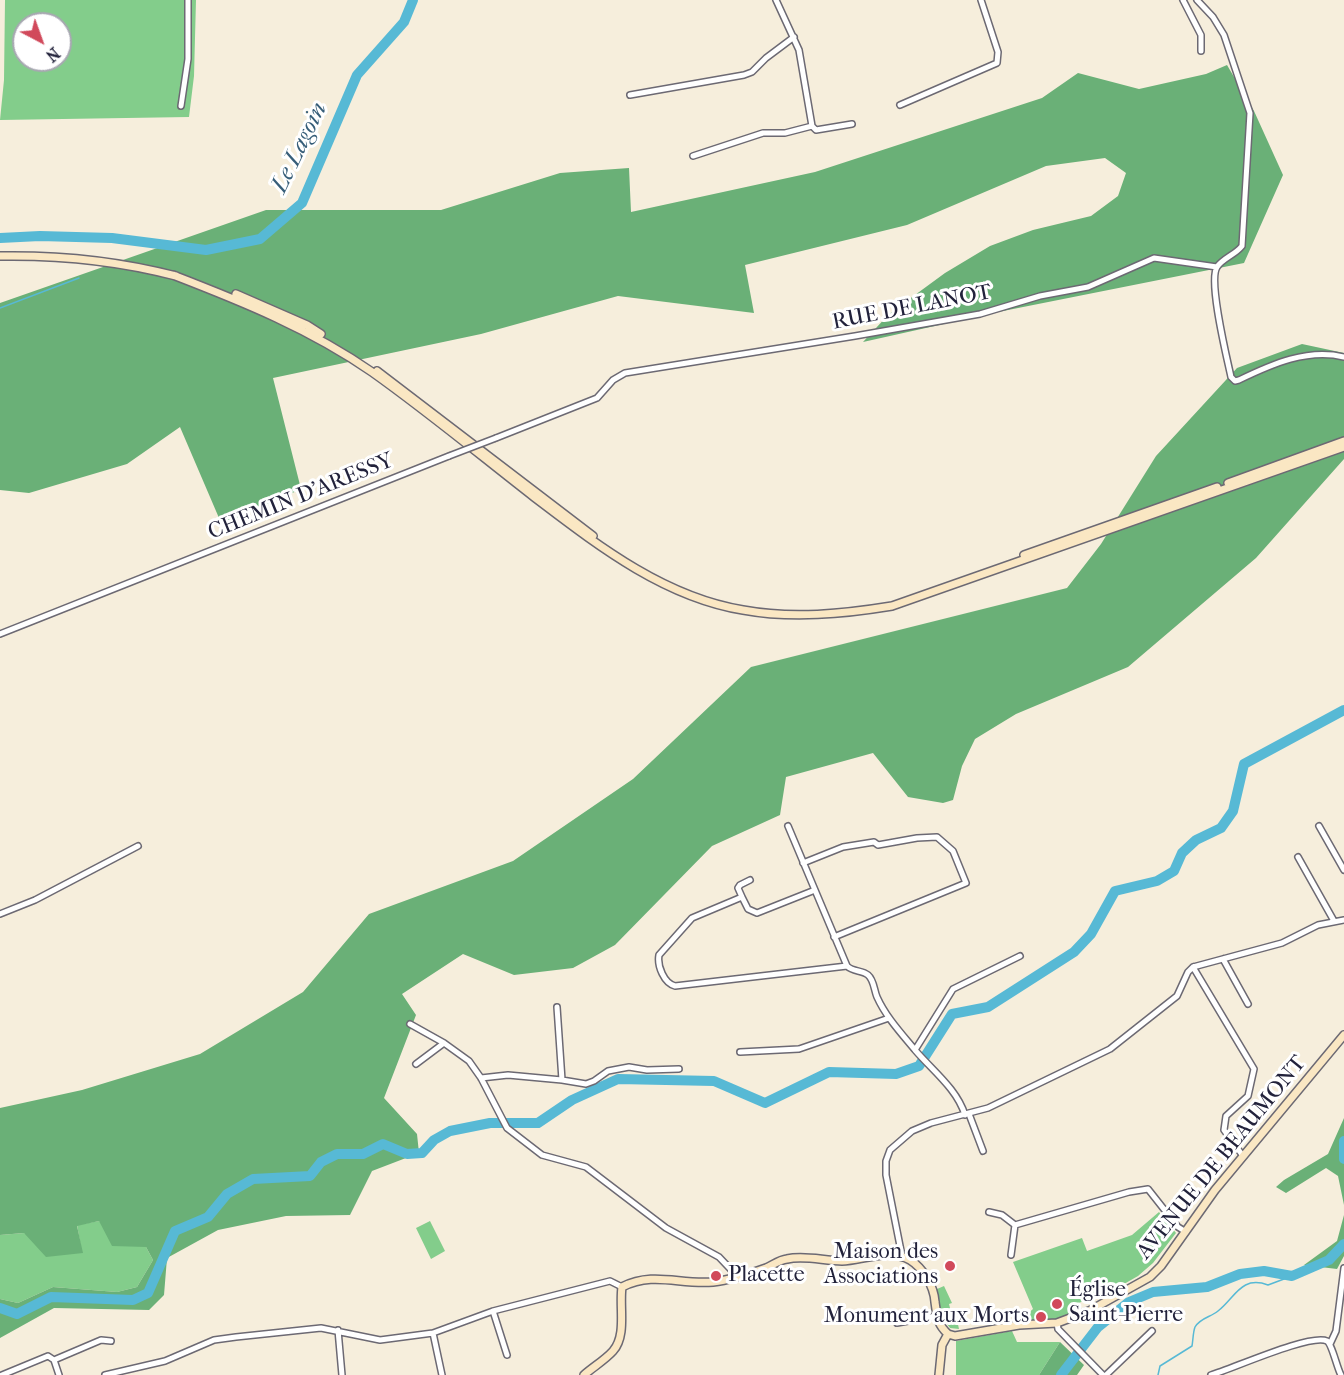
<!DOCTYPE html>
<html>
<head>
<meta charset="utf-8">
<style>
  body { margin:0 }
  #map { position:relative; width:1344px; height:1375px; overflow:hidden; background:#f6eedc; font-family:"IM FELL French Canon",serif }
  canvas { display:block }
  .north { position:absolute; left:12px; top:12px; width:60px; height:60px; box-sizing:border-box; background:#fff; border:2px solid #a7a7b1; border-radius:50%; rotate:139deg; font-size:16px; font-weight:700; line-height:24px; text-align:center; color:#22223b }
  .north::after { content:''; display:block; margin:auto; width:21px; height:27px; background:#d1495b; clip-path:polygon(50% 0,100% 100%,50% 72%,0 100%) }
</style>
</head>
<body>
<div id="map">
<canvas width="1344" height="1375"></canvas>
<div class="north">N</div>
</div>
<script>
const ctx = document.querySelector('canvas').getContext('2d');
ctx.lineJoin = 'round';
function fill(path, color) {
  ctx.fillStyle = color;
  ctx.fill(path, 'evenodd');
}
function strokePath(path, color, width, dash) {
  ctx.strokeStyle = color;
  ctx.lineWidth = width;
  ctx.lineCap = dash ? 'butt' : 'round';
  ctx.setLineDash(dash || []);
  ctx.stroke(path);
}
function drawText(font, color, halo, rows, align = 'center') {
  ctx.font = font + ' "IM FELL French Canon",serif';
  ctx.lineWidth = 6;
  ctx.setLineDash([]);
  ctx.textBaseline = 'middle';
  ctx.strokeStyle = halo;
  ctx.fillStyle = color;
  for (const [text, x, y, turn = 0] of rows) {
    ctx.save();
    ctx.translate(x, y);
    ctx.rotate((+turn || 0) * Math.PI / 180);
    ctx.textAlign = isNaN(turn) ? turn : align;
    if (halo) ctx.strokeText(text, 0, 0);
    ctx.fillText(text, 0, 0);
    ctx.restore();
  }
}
const green = new Path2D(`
  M5,0H196L194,76L189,117L0,120L4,80ZM24,24H60V60H24Z
  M1159,1212L1176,1233L1153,1263L1138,1276L1117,1288L1101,1292L1073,1306L1074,1313L1056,1319L1030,1321L1026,1315L1033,1309L1013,1262L1082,1238L1087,1251L1132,1235Z
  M99,1221L146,1247L153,1260L137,1287L117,1292L53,1287L18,1303L0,1299V1235L24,1233L82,1253L77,1225Z
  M430,1221L445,1251L431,1259L416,1228Z
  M944,1286L952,1303L949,1304L951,1312L955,1311L959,1329L950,1328L940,1315L937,1289Z
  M1012,1331L1017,1342H1060L1039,1375H956V1341Z`);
const forest = new Path2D(`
  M1227,65L1254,111L1283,175L1244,263L993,313L863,342L889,314L945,273L990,246L1033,230L1091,216L1118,196L1126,173L1105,158L1046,166L907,225L745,265L754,313L618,296L481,334L273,378L301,489L222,525L180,427L127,464L29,493L0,490V303L266,210H441L560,173L629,168L631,212L815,172L1042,98L1078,73L1139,89L1206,74Z
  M1302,344L1344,353V459L1256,558L1128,667L1016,714L975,739L962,766L953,800L943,803L908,797L873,753L786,777L780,815L712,846L615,945L573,968L514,975L463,954L402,994L416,1015L384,1098L417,1134L419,1153L372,1171L350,1215L286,1216L218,1230L167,1258L164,1295L149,1310L54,1308L0,1338V1299L18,1303L53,1287L117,1292L137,1287L153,1260L146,1247L112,1246L99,1221L77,1226L83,1253L46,1257L24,1233L0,1235V1108L82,1090L200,1054L303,992L369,914L513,861L633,779L751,667L1067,588L1101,544L1156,456L1237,368Z
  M1344,1118V1205L1338,1176L1326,1168L1286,1193L1276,1187L1284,1180L1328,1154Z
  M1344,1215V1256L1337,1269L1304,1265L1337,1241Z
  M1060,1342L1084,1365L1077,1375H1039Z`);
const stream = new Path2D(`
  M0,308L79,278
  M1158,1375L1160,1366L1192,1346C1193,1341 1193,1332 1195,1327C1200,1318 1211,1317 1218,1311C1235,1298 1241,1275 1268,1285L1292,1276`);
const river = new Path2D(`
  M0,238L40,236L112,238L206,250L260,239L302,203L357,75L404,22L413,0
  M1344,1141V1159
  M0,1308L17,1314L51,1297L133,1300L148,1293L175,1231L208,1217L227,1194L253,1179L310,1176L321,1162L337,1154H363L383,1144L407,1154L422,1153L434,1140L450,1131L490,1123H538L572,1100L618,1079L714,1081L765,1103L829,1072L896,1074L919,1066L952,1014L988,1007L1074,952L1091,934L1115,891L1157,881L1174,871L1182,853L1196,840L1221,828L1233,811L1244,764L1344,710
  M1061,1375L1098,1327L1129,1302L1153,1292L1207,1287L1240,1274L1264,1271L1292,1276L1329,1260L1344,1244`);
const street = new Path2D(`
  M776,0L799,50L812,126L816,130L852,124
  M1183,0L1201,35V51
  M1197,0L1213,17L1224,35L1250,113L1242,246C1235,255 1223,258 1217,267C1208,281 1227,358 1231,377L1235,381L1239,380C1272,364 1308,348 1344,357
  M630,95L744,75L752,72L766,58L794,37
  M900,105L997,63L998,52L981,0
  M181,106L188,59V0
  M693,156L763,133H785L812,126
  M496,438L597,398L613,380L625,373L855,336L980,314L1040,296L1088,287L1154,258L1217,267
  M0,634L449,456
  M788,826L847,966C853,972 862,970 868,975C874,980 874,990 877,997C886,1017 901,1033 915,1050
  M1319,826L1344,870
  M1298,857L1334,921
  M803,863L843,847L874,842L878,845L917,838L937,837L953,851L966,883L834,937
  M815,890L757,913L748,909L742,897L692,918L659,955C657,966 664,983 675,986L847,966
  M742,897L738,888L740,885L750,880
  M0,914L35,900L138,846
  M1223,959L1248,1004
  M1193,967L1254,1069L1248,1096L1226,1116L1224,1130L1243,1156
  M410,1024L444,1043L469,1061L481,1078L507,1128L542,1155L586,1167L666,1228L719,1257L738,1277
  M740,1052L799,1049L889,1018
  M416,1064L444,1043
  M481,1078L508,1075L562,1080L557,1007
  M562,1080L586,1084L594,1081L608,1071L629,1067L647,1070L679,1069
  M969,1114L983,1151
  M965,1115C957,1089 933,1071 915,1050L953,989L1020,956
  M989,1212L1002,1215L1015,1225L1129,1192L1148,1189L1178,1227L1186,1232
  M1011,1255L1015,1225
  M902,1256L886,1175V1161L890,1150L912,1131L931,1123L988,1108L1110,1049L1177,996L1188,972L1193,967L1282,943L1318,925L1344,920
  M493,1311L507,1355
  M897,1323L936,1316
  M1057,1323L1058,1329L1103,1375
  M338,1330L342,1375
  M433,1333L442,1375
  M1330,1344L1336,1331L1344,1268
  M54,1360L59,1375
  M2,1375L48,1356L54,1360L101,1340L111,1341
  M105,1375L165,1361L214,1340L236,1337L321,1328L380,1340L433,1333L493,1311L610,1281L622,1287
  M1106,1375L1152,1331
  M1211,1375C1232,1369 1311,1333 1327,1341C1332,1344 1337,1368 1341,1375`);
const secondary = new Path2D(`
  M0,256C60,255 119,261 176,276
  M173,275C243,302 310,329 372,372C427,411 480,455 534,497C596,544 663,597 743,610C792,619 843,614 892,606L1344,447
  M236,294L307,325L321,334
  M377,371L593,536
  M1228,483L1344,441
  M1024,555L1217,487
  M948,1334L955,1336L1019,1325L1057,1323L1089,1311L1150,1277L1161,1266L1215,1190L1344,1035
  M584,1375C593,1367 605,1360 613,1351C627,1335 619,1307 622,1287C654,1271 679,1285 713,1282C730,1280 749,1274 766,1268C773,1265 779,1260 787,1259C805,1255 824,1261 842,1261C863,1260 890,1248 910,1260C923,1268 934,1286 935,1302C937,1316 937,1324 948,1334
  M939,1375L942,1345L948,1334`);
const streetBridge = new Path2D(`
  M449,456L496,438`);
const markers = [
  [950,1266,6,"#d1495b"],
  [716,1276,6,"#d1495b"],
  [1057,1304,6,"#d1495b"],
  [1041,1317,6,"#d1495b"]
];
const streetNames = [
  ["RUE DE LANOT",912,308,-11],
  ["CHEMIN D'ARESSY",301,497,-22],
  ["AVENUE DE BEAUMONT",1222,1158,-51]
];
const poiNames = [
  ["Maison des",938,1253],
  ["Associations",938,1278],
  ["Placette",728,1276,"left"],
  ["Église",1069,1291,"left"],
  ["Saint-Pierre",1069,1316,"left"],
  ["Monument aux Morts",1029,1317]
];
const waterNames = [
  ["Le Lagoin",300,148,-64]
];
fill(green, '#83cd8b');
fill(forest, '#6ab077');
strokePath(stream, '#57b9d5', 1.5);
strokePath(river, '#57b9d5', 10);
strokePath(street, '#6c6973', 8);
strokePath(secondary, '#6c6973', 10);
strokePath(street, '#fff', 5);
strokePath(secondary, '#fae7c3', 7);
strokePath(streetBridge, '#6c6973', 8, []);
strokePath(streetBridge, '#fff', 5);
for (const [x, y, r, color] of markers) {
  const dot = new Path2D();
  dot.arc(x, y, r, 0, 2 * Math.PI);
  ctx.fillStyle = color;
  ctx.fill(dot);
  strokePath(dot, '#fff', 2);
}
drawText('22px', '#22223b', '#fff', streetNames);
drawText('22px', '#22223b', '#fff', poiNames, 'right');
drawText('italic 24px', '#375e79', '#fff', waterNames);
</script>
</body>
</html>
